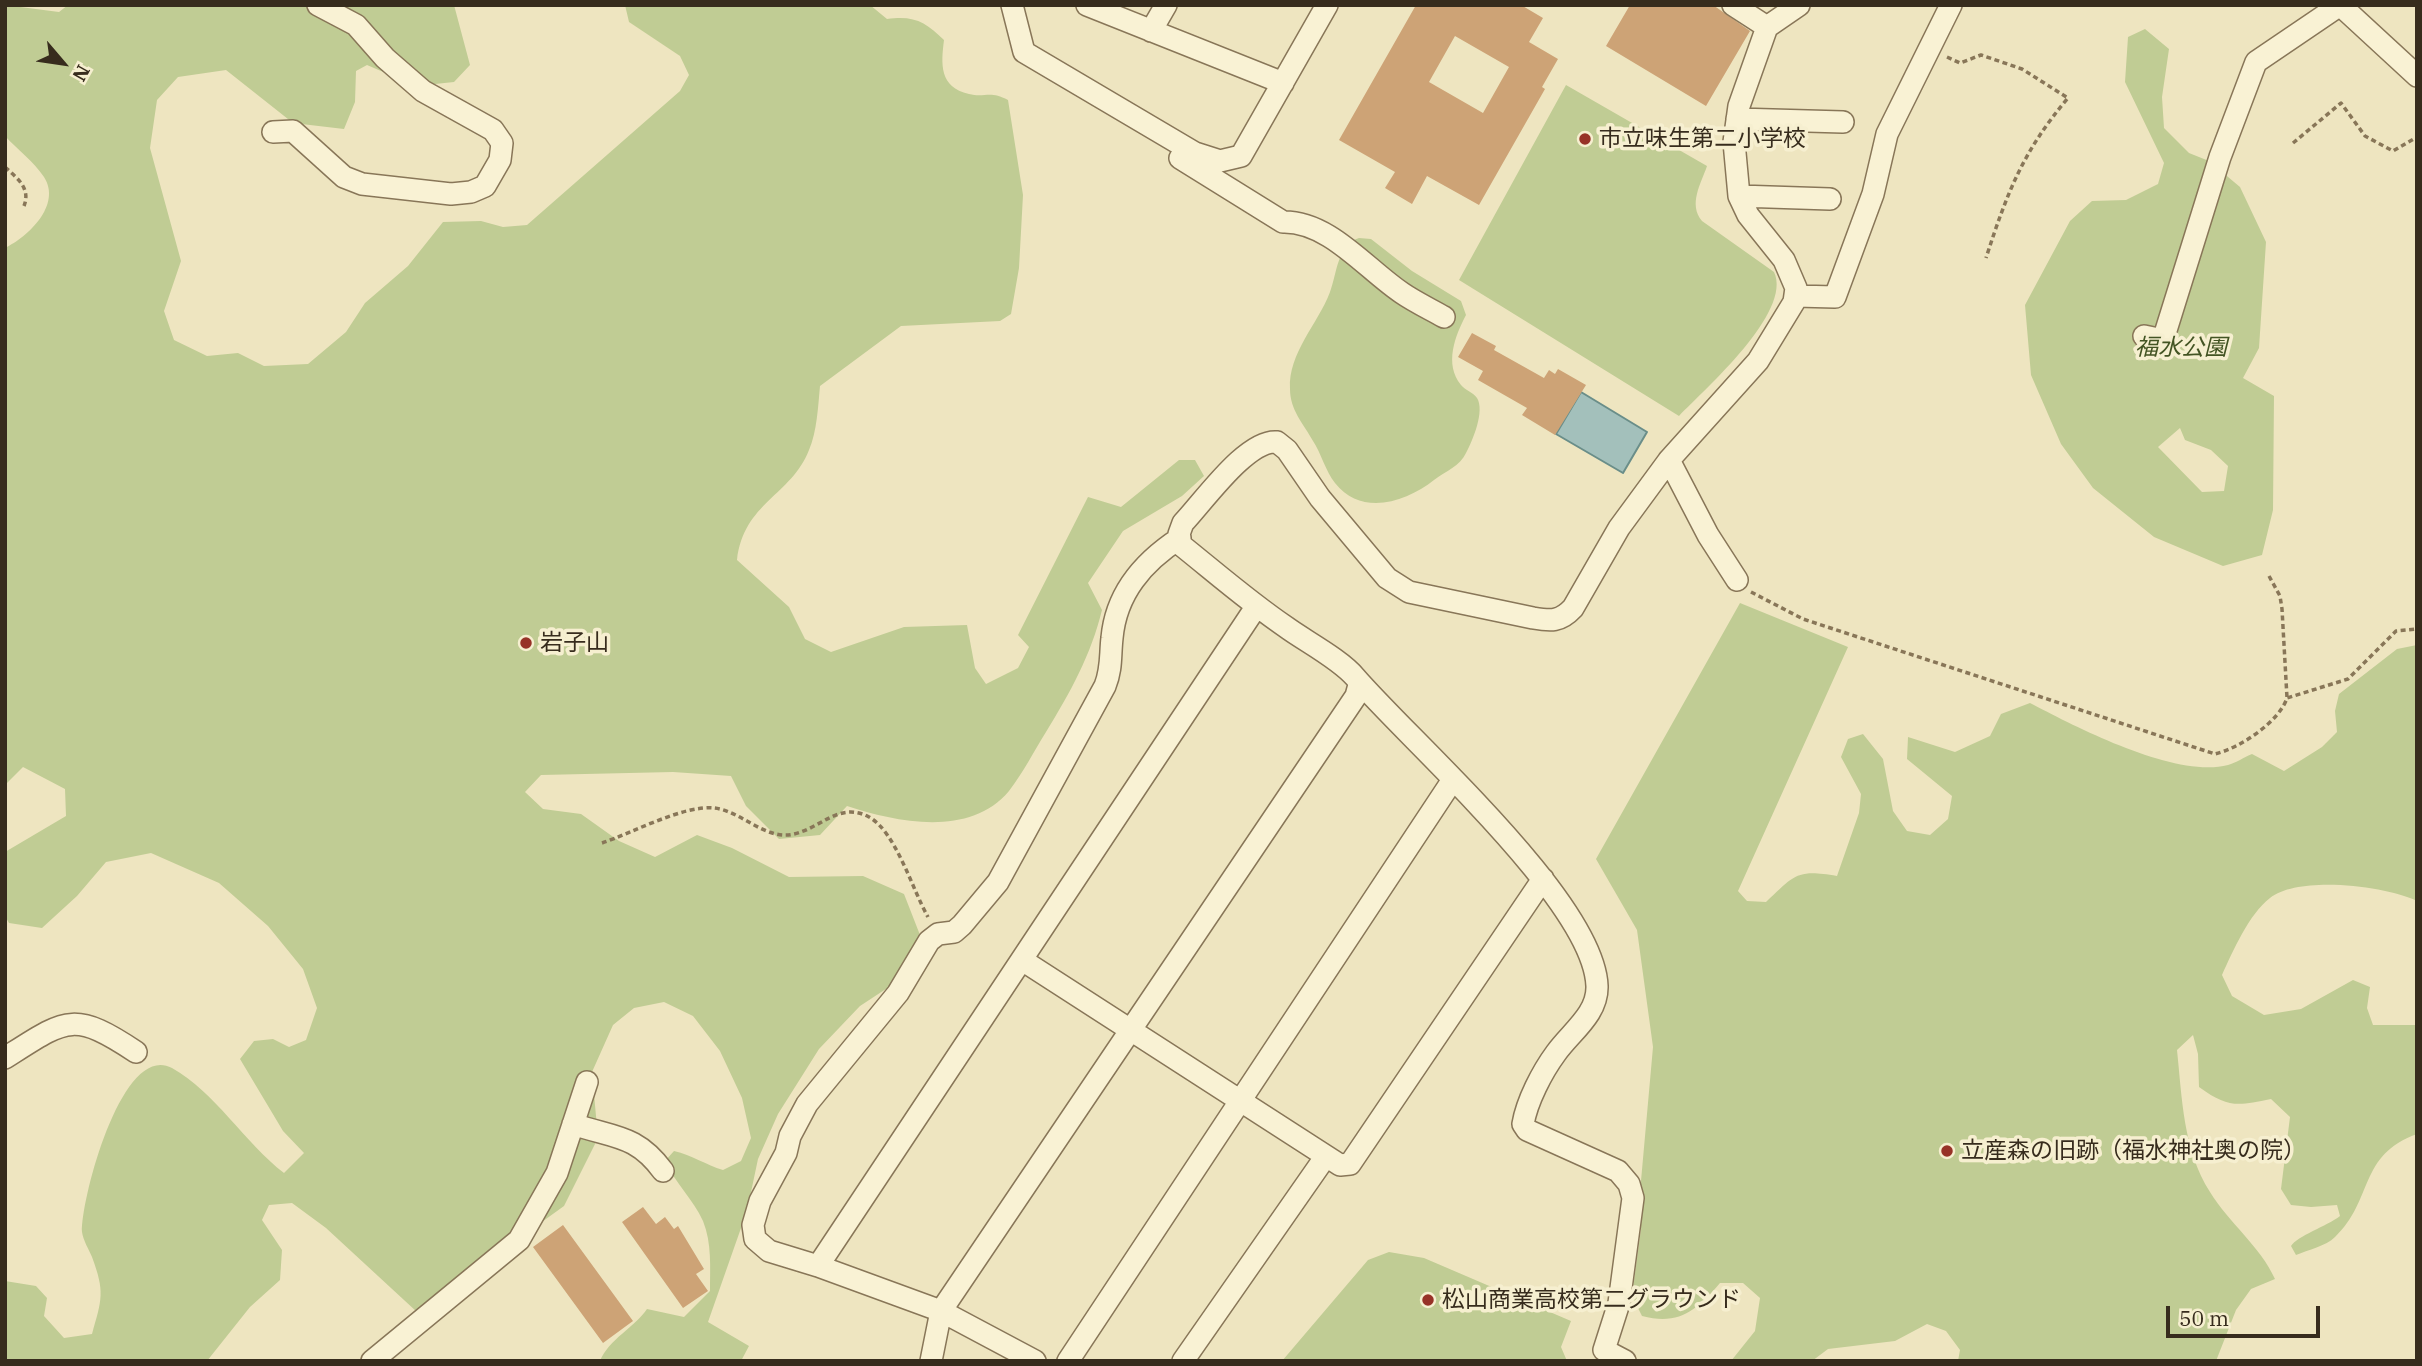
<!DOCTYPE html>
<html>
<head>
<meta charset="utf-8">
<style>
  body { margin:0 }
  #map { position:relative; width:2422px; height:1366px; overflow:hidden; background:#eee5c0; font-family:"IBM Plex Serif",serif }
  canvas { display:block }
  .frame { position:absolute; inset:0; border:7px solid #372c1d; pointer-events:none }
  .north { position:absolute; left:28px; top:28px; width:70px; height:70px; -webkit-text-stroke:5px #f6efd0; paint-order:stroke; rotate:119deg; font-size:19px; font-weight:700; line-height:28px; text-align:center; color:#372c1d }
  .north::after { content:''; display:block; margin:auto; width:24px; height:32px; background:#372c1d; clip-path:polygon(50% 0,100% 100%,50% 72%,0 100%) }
  .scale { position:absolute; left:2166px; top:1306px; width:154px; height:32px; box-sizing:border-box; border:4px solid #372c1d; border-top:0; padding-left:9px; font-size:21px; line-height:24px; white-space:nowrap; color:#372c1d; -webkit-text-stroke:5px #f6efd0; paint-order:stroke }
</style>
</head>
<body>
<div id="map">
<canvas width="2422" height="1366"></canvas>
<div class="frame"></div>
<div class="north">N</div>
<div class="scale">50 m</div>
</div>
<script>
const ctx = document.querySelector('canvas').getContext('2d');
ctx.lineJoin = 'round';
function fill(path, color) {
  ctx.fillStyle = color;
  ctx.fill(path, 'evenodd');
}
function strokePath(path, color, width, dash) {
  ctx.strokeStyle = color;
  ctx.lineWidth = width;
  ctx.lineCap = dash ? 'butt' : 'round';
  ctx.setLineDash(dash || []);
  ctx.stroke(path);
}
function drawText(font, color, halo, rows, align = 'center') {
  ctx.font = font + ' "IBM Plex Serif","Noto Sans JP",serif';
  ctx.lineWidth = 7;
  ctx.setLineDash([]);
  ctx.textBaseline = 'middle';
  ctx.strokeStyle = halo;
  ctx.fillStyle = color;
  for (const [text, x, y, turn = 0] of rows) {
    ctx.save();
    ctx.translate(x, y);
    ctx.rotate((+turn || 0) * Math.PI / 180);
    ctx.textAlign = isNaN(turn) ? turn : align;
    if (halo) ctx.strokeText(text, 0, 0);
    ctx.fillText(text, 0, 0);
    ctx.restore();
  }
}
const green = new Path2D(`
  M5,5L59,12L68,5H454L470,65L454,82L416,86L367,65L356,71L355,102L344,129L293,123L226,70L178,77L157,100L150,148L181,261L164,311L174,340L207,356L238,353L264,366L308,364L346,332L365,303L408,266L443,222L481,221L503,227L527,225L680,91L689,75L680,56L629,22L625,5H870L887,19C914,15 926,22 944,40C941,64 939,87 969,94C985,98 990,90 1008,100L1023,195L1019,268L1011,314L1000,321L901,326L820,386C818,407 817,431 809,450C791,496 744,502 737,560L789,607L805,639L831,652L904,627L967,625L975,668L986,684L1018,668L1029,647L1018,635L1088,497L1121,507L1179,460H1195L1204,476L1182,496L1123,531L1088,583L1102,610C1091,655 1070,693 1046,732C1034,751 1023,773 1009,791C970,838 896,822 847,806L820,835L779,839L746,806L731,776L673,772L541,775L525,792L543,809L581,814L619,841L655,857L697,835L732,848L789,877L863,876L904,894L920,935L895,983L860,1006L819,1049L778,1114L758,1159L747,1211L708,1322L749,1346L741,1361H600C609,1339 634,1328 647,1309L684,1317L710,1291C710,1268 712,1243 703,1221C693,1199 675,1183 665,1161L674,1151C692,1155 706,1165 723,1170L741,1161L751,1138L742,1098L720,1051L693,1016L664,1002L634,1008L613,1025L592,1072L598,1138L564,1206L417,1312L326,1228L292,1203L269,1205L262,1220L282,1250L280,1280L250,1307L207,1361H5V1281L36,1286L47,1298L44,1316L64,1338L92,1334C102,1299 105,1292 92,1257C89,1250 83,1240 82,1232C81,1199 122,1041 172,1068C214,1091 245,1143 284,1173L304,1153L283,1131L240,1059L254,1041L273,1039L289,1047L306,1040L317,1008L303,969L268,926L219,883L151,853L106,862L77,896L42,928L9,923L5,916V852L66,816L65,789L23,767L5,785V248C28,237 62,205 44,177C34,162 17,149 5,136Z
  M2145,29L2169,49L2162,97L2164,128L2189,153L2209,161L2240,187L2266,242L2259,348L2243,378L2274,396L2273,510L2262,555L2223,566L2154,537L2093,488L2061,444L2031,375L2025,305L2070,221L2092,201L2126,200L2158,184L2164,163L2125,82L2128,37ZM2180,428L2185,440L2211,450L2228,466L2224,491L2202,492L2158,447Z
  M1566,85L1707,166C1701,184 1688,204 1702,221L1774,272C1793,312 1705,389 1679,416L1459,280Z
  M1359,238L1371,239L1412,271L1461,301L1466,315C1455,336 1444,364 1461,385C1465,390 1474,393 1477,398C1485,411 1473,440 1466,453C1460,466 1446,471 1434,480C1406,502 1362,517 1335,483C1326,472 1321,453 1313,441C1303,423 1290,410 1290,389C1288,353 1318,324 1330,292C1337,274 1337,245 1359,238Z
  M1740,603L1848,647L1738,891L1747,901L1766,902C1795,875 1796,869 1837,876L1859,813L1861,794L1841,757L1848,739L1863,734L1883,759L1893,811L1907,831L1930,835L1948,819L1952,796L1907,759L1908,737L1955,752L1990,736L2001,714L2030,703C2076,727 2176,779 2228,765C2236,763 2244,757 2252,754L2284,771L2322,747L2337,732L2335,711L2339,694L2397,649L2417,645V901C2386,886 2299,875 2270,898C2249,914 2233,951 2222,975L2232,996L2264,1015L2301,1009L2353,980L2370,987L2367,1008L2373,1025H2417V1134C2358,1155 2374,1200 2335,1237C2326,1246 2308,1250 2296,1255L2291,1246C2297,1236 2327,1226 2340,1216L2337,1205L2311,1207L2291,1205L2281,1189L2290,1117L2271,1099C2237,1106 2228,1108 2199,1087L2198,1054L2193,1035L2177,1050C2182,1097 2183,1150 2210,1192C2229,1223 2260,1246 2275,1279L2251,1289L2236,1310L2216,1361H1958L1960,1350L1946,1331L1927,1324L1895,1341L1828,1349L1812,1361H1731L1755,1331L1760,1298L1743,1283H1720C1697,1310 1679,1326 1642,1316L1632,1296L1641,1229L1640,1192L1653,1047L1637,930L1596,859Z
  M1389,1252L1424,1258L1571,1321L1561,1347L1567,1361H1282L1368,1260Z`);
const water = new Path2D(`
  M1581,392L1647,432L1623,473L1556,434Z`);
const building = new Path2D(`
  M1416,5H1521L1543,18L1529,42L1558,59L1542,87L1545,89L1479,205L1427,176L1412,204L1385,188L1395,172L1339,140ZM1455,36L1509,67L1483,113L1429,82Z
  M1630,5H1713L1750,31L1706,106L1606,46Z
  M1472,333L1496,346L1494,350L1544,378L1549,370L1555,374L1558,369L1586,385L1555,435L1522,415L1527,408L1478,380L1483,371L1458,357Z
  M643,1207L656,1224L665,1217L674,1229L678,1226L704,1269L696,1274L708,1291L683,1308L622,1222Z
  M563,1225L633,1321L603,1343L533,1247Z`);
const path = new Path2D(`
  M1947,57L1960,63L1981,55L2022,69L2068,98C2023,151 2007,193 1986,258
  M2293,143L2341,103L2365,136L2393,151L2417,137
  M5,167C17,178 31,188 24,206
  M2269,576L2280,596L2282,609L2287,698
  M1751,592L1803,619L2215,754C2240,748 2279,722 2287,698L2348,679L2396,631L2417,629
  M602,843C632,833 683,805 714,808C742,811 765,841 794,834C821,828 840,801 869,817C896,832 912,889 928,917`);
const minor = new Path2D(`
  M1012,5L1024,52L1195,153L1220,161L1241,156L1327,5
  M1087,5L1283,83
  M1733,5L1767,27
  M2340,5L2417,76
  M1151,31L1166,5
  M1737,119L1843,122
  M273,132L293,131L344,177L362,184L451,194L471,192L485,186L500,160L502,143L493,130L423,91L385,58L356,25L318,5
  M1180,158L1283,222C1329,221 1366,269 1402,293C1415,302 1430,309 1444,317
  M1739,196L1830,199
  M1796,296L1835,297L1873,194L1887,134L1951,5
  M2144,336L2163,340L2220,157L2256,62L2340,5
  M1669,460L1708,535L1737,580
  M1022,960L1326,1156L1340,1165L1350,1164L1543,879
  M5,1058C66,1019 73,1010 136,1052
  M573,1124C613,1138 636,1134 663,1171
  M818,1266L769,1251L755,1239L753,1225L760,1201L786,1153L790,1136L807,1104L898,993L929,941L938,934L954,932L962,925L998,882L1105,686C1112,669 1110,655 1112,638C1116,593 1143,562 1180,538
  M372,1361L519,1240L557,1173L587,1082
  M931,1361L941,1311L1356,696L1359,685
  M1035,1361L941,1311L818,1266L1256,607
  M1068,1361L1452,781
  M1183,1361L1326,1156
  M1625,1361L1604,1350L1619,1303L1633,1198L1629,1184L1618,1171L1527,1130L1523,1124C1527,1101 1542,1072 1556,1053C1571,1032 1598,1014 1597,986C1594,902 1413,744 1355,677C1340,659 1305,641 1286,627C1249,602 1216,573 1181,545L1179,534L1183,523C1204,501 1247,439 1277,442L1287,450L1320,498L1387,578L1409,592L1533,618C1551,621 1560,622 1573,608L1619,528L1669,460L1758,361L1794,302L1796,288L1784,260L1748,215L1739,196L1734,142L1739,106L1767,27L1799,5`);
const markers = [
  [1585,139,7,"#973227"],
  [526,643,7,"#973227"],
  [1947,1151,7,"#973227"],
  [1428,1300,7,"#973227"]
];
const poiNames = [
  ["市立味生第二小学校",1599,139],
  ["岩子山",540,643],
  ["立産森の旧跡（福水神社奥の院）",1961,1151],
  ["松山商業高校第二グラウンド",1442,1300]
];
const parkNames = [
  ["福水公園",2181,348]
];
fill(green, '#c0cc94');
fill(water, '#a3c0bb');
strokePath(water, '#6a8e89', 2);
fill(building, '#cda376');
strokePath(minor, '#887658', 24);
strokePath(path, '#887658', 3.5, [5, 3.5]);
strokePath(minor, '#f9f2d4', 21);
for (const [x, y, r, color] of markers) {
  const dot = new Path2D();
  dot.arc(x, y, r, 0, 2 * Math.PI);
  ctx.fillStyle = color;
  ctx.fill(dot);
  strokePath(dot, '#f6efd0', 2.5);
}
drawText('23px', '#372c1d', '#f6efd0', poiNames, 'left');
drawText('italic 23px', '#435423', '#f6efd0', parkNames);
</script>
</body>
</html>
